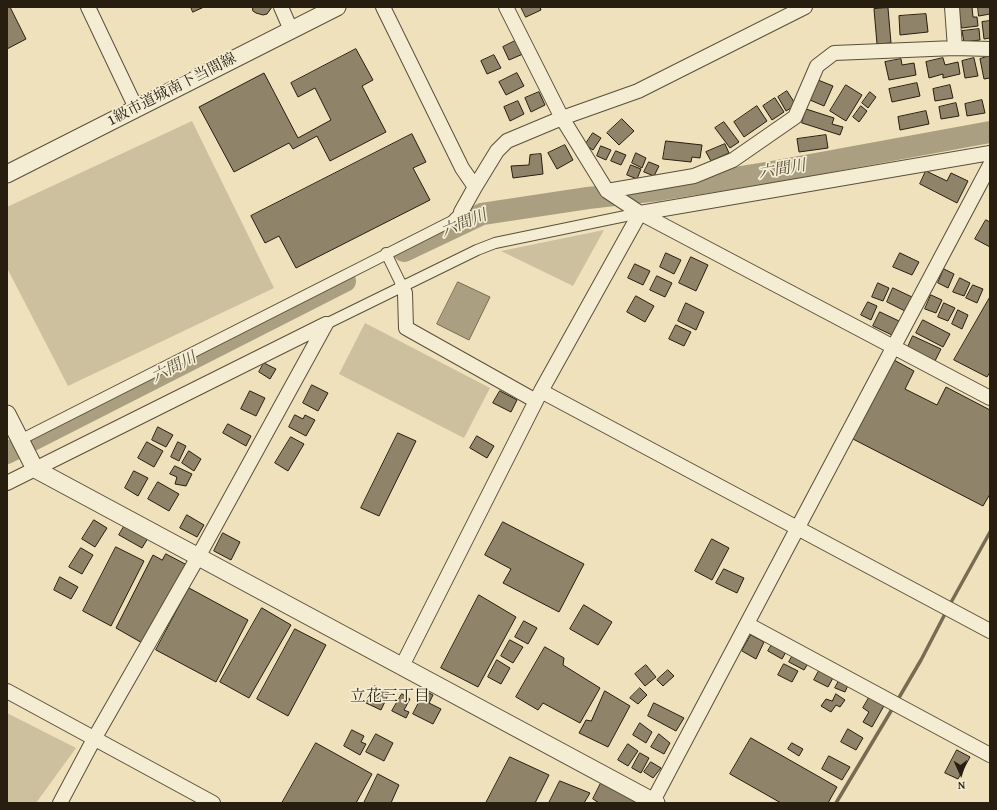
<!DOCTYPE html>
<html>
<head>
<meta charset="utf-8">
<style>
  body { margin:0 }
  #map { position:relative; width:997px; height:810px; overflow:hidden; background:#eee1bb; font-family:"Gentium Book Plus",serif }
  canvas { display:block }
  .frame { position:absolute; inset:0; border:8px solid #281e10; pointer-events:none }
  .north { position:absolute; left:941px; top:754px; width:40px; height:40px; -webkit-text-stroke:3px #f4ecd3; paint-order:stroke; rotate:177deg; font-size:11px; font-weight:700; line-height:16px; text-align:center; color:#281e10 }
  .north::after { content:''; display:block; margin:auto; width:14px; height:18px; background:#281e10; clip-path:polygon(50% 0,100% 100%,50% 72%,0 100%) }
</style>
</head>
<body>
<div id="map">
<canvas width="997" height="810"></canvas>
<div class="frame"></div>
<div class="north">N</div>
</div>
<script>
const ctx = document.querySelector('canvas').getContext('2d');
ctx.lineJoin = 'round';
function fill(path, color) {
  ctx.fillStyle = color;
  ctx.fill(path, 'evenodd');
}
function strokePath(path, color, width, dash) {
  ctx.strokeStyle = color;
  ctx.lineWidth = width;
  ctx.lineCap = dash ? 'butt' : 'round';
  ctx.setLineDash(dash || []);
  ctx.stroke(path);
}
function drawText(font, color, halo, rows, align = 'center') {
  ctx.font = font + ' "Gentium Book Plus","Noto Serif JP",serif';
  ctx.lineWidth = 3.5;
  ctx.setLineDash([]);
  ctx.textBaseline = 'middle';
  ctx.strokeStyle = halo;
  ctx.fillStyle = color;
  for (const [text, x, y, turn = 0] of rows) {
    ctx.save();
    ctx.translate(x, y);
    ctx.rotate((+turn || 0) * Math.PI / 180);
    ctx.textAlign = isNaN(turn) ? turn : align;
    if (halo) ctx.strokeText(text, 0, 0);
    ctx.fillText(text, 0, 0);
    ctx.restore();
  }
}
const green = new Path2D(`
  M192,121L274,288L68,386L7,268V207Z
  M604,230L573,286L501,251Z
  M365,323L490,388L464,438L339,374Z
  M7,713L76,748L36,803H7Z`);
const water = new Path2D(`
  M458,282L490,297L469,340L437,324Z`);
const stream = new Path2D(`
  M949,606L990,532
  M897,701L921,660L946,612
  M836,803L894,706`);
const river = new Path2D(`
  M404,251L482,214L588,198L659,190L772,172L990,132
  M7,453L345,281`);
const building = new Path2D(`
  M7,7H10L26,39L7,49Z
  M191,7H204L193,12Z
  M253,7H272L267,14L263,15L256,13L253,11Z
  M521,7H540L541,10L526,17Z
  M959,7H972L973,17H977L978,26L962,28Z
  M978,7H990V14L979,16Z
  M888,8L891,43L877,44L874,9Z
  M926,14L928,32L900,35L899,16Z
  M990,21V38L984,39L982,22Z
  M979,29L980,40L964,42L962,31Z
  M517,40L523,54L509,60L503,47Z
  M356,49L373,80L362,86L386,132L330,161L317,136L293,149L289,143L234,172L199,107L264,73L298,138L331,120L315,88L298,97L291,83Z
  M494,55L501,68L487,74L481,61Z
  M990,56V78L984,79L980,59Z
  M943,58L945,65L958,62L960,74L943,78V74L929,78L926,62Z
  M974,58L978,76L965,78L962,61Z
  M901,59L902,65L914,63L916,75L889,80L885,62Z
  M517,73L524,86L506,95L499,82Z
  M818,80L833,86L824,106L810,100Z
  M917,83L920,96L892,102L889,89Z
  M846,85L862,95L846,121L830,111Z
  M950,85L953,98L935,101L933,89Z
  M787,91L796,105L786,111L778,97Z
  M539,92L545,105L531,112L525,98Z
  M870,92L876,97L868,108L862,103Z
  M775,98L784,112L772,120L763,106Z
  M982,100L985,113L967,116L965,104Z
  M518,101L524,114L510,121L504,107Z
  M956,103L959,116L941,119L939,107Z
  M757,106L767,121L744,137L734,122Z
  M861,106L867,111L859,122L853,117Z
  M806,109L834,118L832,124L843,127L840,135L802,123Z
  M926,111L929,124L900,130L898,117Z
  M622,119L634,131L619,145L607,133Z
  M724,122L739,142L730,148L715,128Z
  M593,133L601,138L593,150L585,145Z
  M412,134L426,162L413,168L430,200L296,268L279,236L265,243L251,216Z
  M826,135L828,148L799,152L797,139Z
  M666,141L702,145L700,158L692,157L691,162L663,159Z
  M725,144L729,153L711,161L706,152Z
  M565,145L573,160L557,169L548,153Z
  M601,146L611,150L606,160L597,156Z
  M616,151L626,155L621,165L611,161Z
  M636,153L646,158L642,168L632,163Z
  M541,154L543,174L513,178L511,166L529,165L530,155Z
  M649,162L659,166L654,176L644,172Z
  M631,165L641,169L637,179L627,175Z
  M926,171L947,181L951,173L968,181L957,203L920,184Z
  M986,220L990,222V247L975,239Z
  M666,253L681,260L674,274L660,267Z
  M900,253L919,262L912,275L893,267Z
  M691,257L708,265L696,291L679,283Z
  M635,264L650,271L643,285L628,278Z
  M944,269L954,274L948,288L938,283Z
  M657,276L672,283L665,297L650,290Z
  M960,278L970,283L964,296L953,292Z
  M878,283L889,288L883,301L872,297Z
  M973,285L983,289L977,303L966,298Z
  M893,288L912,297L905,311L887,302Z
  M931,295L942,300L936,313L925,309Z
  M636,296L654,306L645,322L627,312Z
  M990,297V372L987,377L954,360Z
  M868,302L877,306L871,320L861,315Z
  M686,303L704,312L696,330L678,321Z
  M944,303L955,308L948,321L938,317Z
  M958,310L968,315L962,329L952,324Z
  M880,312L899,321L892,335L873,326Z
  M923,320L950,334L943,347L916,333Z
  M676,325L691,332L684,346L669,339Z
  M913,336L941,349L934,363L907,349Z
  M894,360L914,371L905,389L937,405L946,387L990,410V494L983,506L853,439Z
  M264,363L276,369L270,379L259,372Z
  M312,385L328,393L318,411L303,403Z
  M250,391L265,398L256,416L241,409Z
  M500,391L517,400L511,412L493,403Z
  M295,415L303,419L305,415L315,420L306,436L289,427Z
  M228,424L251,436L246,446L223,433Z
  M158,427L173,435L166,447L152,440Z
  M398,433L416,441L379,516L361,508Z
  M477,436L494,446L487,458L470,448Z
  M291,437L304,444L288,471L275,463Z
  M147,442L163,451L154,467L138,458Z
  M178,442L186,446L179,461L171,457Z
  M189,451L201,459L194,471L182,463Z
  M175,466L192,474L186,486L175,484L177,477L170,474Z
  M134,471L148,478L138,496L125,488Z
  M158,482L179,494L169,511L148,499Z
  M187,515L204,525L197,537L180,528Z
  M94,520L107,528L95,547L82,539Z
  M503,522L584,564L559,612L503,583L511,569L485,555Z
  M125,525L148,538L142,548L119,535Z
  M223,533L240,542L231,560L214,551Z
  M712,539L729,548L712,580L695,571Z
  M116,547L144,561L111,626L83,611Z
  M81,548L93,555L82,574L69,567Z
  M166,554L187,565L144,644L116,628L153,555L162,560Z
  M724,569L744,578L737,593L716,583Z
  M60,577L78,587L71,599L54,590Z
  M189,588L248,620L216,682L156,650Z
  M479,595L516,617L478,687L441,668Z
  M584,605L612,622L598,645L570,629Z
  M262,608L291,625L249,698L220,682Z
  M524,621L537,628L528,644L515,637Z
  M295,629L326,645L288,716L257,699Z
  M751,635L764,642L756,659L742,651Z
  M510,640L523,647L513,663L501,656Z
  M773,643L787,650L782,659L768,651Z
  M545,647L564,658L563,665L600,688L580,723L543,703L538,710L516,697Z
  M794,653L809,662L804,670L789,662Z
  M497,660L510,668L501,684L488,677Z
  M784,664L798,671L792,682L778,675Z
  M646,665L656,677L645,686L635,674Z
  M820,669L834,676L828,687L814,680Z
  M668,670L674,676L663,686L657,680Z
  M840,679L849,683L845,692L835,688Z
  M375,686L389,693L381,710L366,703Z
  M640,688L647,695L638,704L630,698Z
  M425,691L433,695L429,703L441,709L433,724L413,714Z
  M605,691L630,706L608,747L579,733L586,720L591,721Z
  M402,694L410,699L404,710L409,712L406,718L392,711Z
  M836,694L845,700L840,707L836,705L831,712L821,706L826,699L832,701Z
  M870,696L885,704L872,727L863,722L869,712L863,708Z
  M654,703L684,718L676,731L648,716Z
  M640,723L652,732L646,743L633,735Z
  M848,729L863,738L856,750L841,742Z
  M352,730L364,736L361,742L366,744L360,755L344,746Z
  M376,734L393,743L384,761L366,752Z
  M659,734L670,743L664,754L651,747Z
  M751,738L837,787L828,803H781L730,774Z
  M316,743L372,774L356,803H282Z
  M792,743L803,749L799,756L788,749Z
  M628,744L638,751L628,766L618,760Z
  M957,750L970,757L958,779L945,773Z
  M640,753L649,758L641,773L632,768Z
  M829,756L850,767L842,780L822,769Z
  M510,757L549,775L535,803H486Z
  M651,762L661,768L653,778L644,772Z
  M378,774L399,785L391,803H364Z
  M603,779L643,803H599L593,799Z
  M560,781L590,793L584,803H549Z`);
const pedestrian = new Path2D(`
  M386,253L402,286
  M326,324L477,250L495,243L640,213
  M20,440L452,221L461,212`);
const minor = new Path2D(`
  M88,7L136,108
  M281,7L291,30
  M383,7L462,168L475,187
  M506,7L562,118L607,191L640,213L990,398
  M952,7L955,48
  M607,191L694,176L733,160L795,117L817,66L834,53L955,48L990,49
  M461,212L475,187L497,151L507,141L562,118L638,91L805,7
  M640,213L990,153
  M402,286L405,293L406,328L536,401
  M541,391L990,631
  M7,483L326,324
  M747,624L990,755
  M402,666L541,391L640,213
  M7,691L213,803
  M60,803L94,739L198,557L326,324
  M652,803L797,529L990,165`);
const tertiary = new Path2D(`
  M7,174L337,7
  M7,414L35,469L656,803`);
const streetNames = [
  ["1級市道城南下当間線",172,90,-27]
];
const waterNames = [
  ["六間川",782,170,-10],
  ["六間川",464,224,-22],
  ["六間川",174,368,-27]
];
const neighbourhoodNames = [
  ["立花三丁目",390,697]
];
fill(green, '#ccc09e');
fill(water, '#ab9f81');
strokePath(water, '#776b54', 1);
strokePath(stream, '#776b54', 3.5);
strokePath(river, '#ab9f81', 22);
fill(building, '#8f8369');
strokePath(building, '#281e10', 1);
strokePath(pedestrian, '#5a4f3b', 12);
strokePath(minor, '#5a4f3b', 16);
strokePath(tertiary, '#5a4f3b', 19);
strokePath(pedestrian, '#f4ecd3', 10);
strokePath(minor, '#f4ecd3', 14);
strokePath(tertiary, '#f4ecd3', 17);
drawText('15px', '#281e10', '#f4ecd3', streetNames);
drawText('italic 16px', '#5c523d', '#f4ecd3', waterNames);
drawText('16px', '#281e10', '#f4ecd3', neighbourhoodNames);
</script>
</body>
</html>
